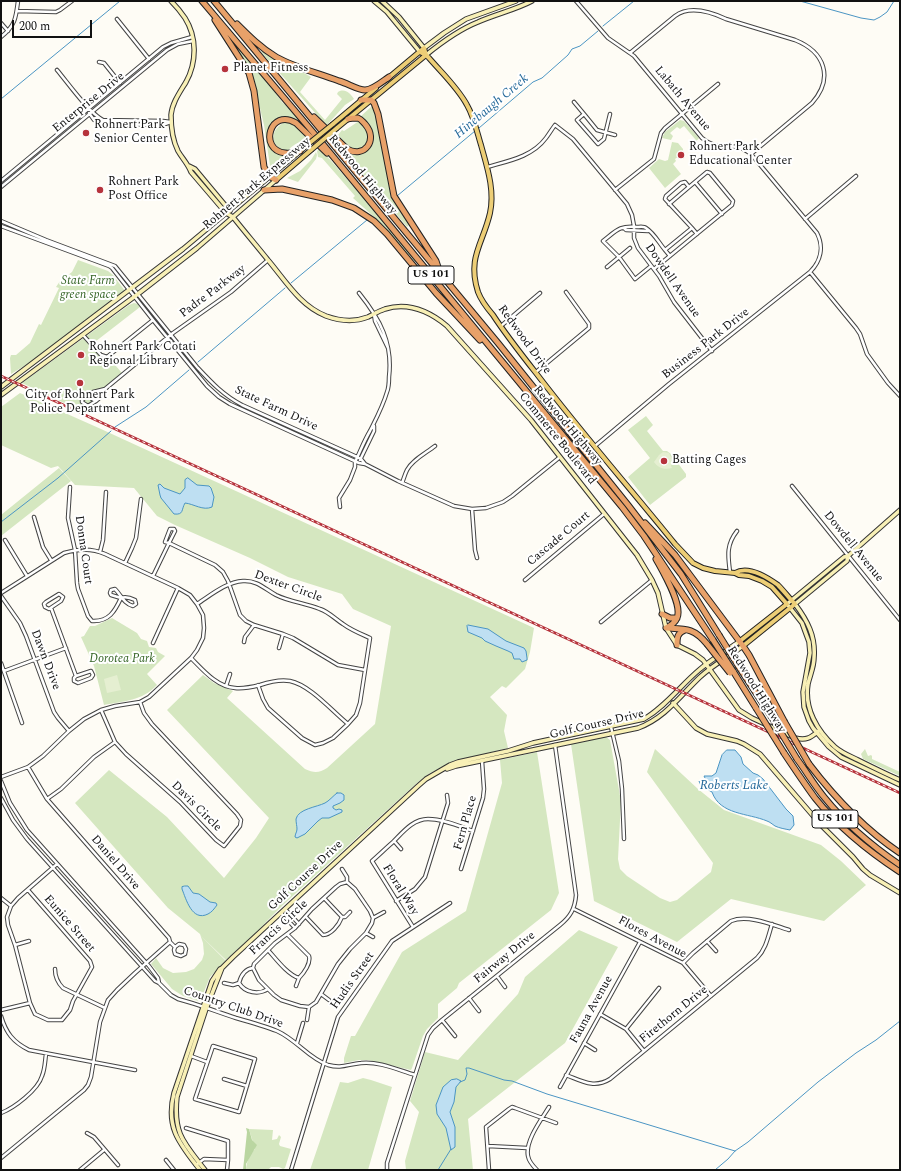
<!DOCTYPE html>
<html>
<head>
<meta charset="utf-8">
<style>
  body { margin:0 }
  #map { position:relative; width:901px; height:1171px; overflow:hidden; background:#fefcf5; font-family:Spectral,serif }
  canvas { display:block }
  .frame { position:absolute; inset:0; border:2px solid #111; pointer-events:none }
  .scale { position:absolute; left:12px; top:20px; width:80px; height:18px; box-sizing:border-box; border:2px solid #111; border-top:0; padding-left:5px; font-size:12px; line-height:14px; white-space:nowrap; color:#111; -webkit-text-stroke:3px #fff; paint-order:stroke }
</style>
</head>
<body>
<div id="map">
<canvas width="901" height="1171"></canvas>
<div class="frame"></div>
<div class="scale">200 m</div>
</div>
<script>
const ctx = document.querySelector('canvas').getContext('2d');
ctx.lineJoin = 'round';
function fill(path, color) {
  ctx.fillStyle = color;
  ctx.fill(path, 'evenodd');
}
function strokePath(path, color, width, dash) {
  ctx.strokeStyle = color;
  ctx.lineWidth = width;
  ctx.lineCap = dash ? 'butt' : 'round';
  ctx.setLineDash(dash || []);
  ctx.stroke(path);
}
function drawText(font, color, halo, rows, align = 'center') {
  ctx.font = font + ' Spectral,serif';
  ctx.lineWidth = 4;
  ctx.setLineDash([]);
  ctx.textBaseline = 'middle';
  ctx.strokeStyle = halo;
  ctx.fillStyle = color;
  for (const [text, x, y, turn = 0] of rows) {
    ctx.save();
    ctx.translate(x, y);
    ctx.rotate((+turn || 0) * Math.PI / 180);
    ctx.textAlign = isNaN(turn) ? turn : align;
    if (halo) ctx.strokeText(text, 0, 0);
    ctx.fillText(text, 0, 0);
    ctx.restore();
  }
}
const green = new Path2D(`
  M225,32L274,91L282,102L290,109L301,121L300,122L297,120L287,117L270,129L275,151L284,156L272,165L270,166L264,125L253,79L249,69Z
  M262,51C276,63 295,67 311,77L300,92L325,120L342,99L337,94L338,92C345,88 350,93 354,99L345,105L327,125L317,115L261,52Z
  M372,106L374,109L392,198L409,225L407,227L337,143L338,142L357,154C379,153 378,124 360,117Z
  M680,120L684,121L699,138L695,143L693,141L695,139L684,126L680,129L677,127L670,133L673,136L671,140L662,138L665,132Z
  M359,121L368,131V142C366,144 364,146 361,148C352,153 343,140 338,135L342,130L344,131Z
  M283,123H290L294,124L310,139L307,142C301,140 291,146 288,151C271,148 268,132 283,123Z
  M672,142L678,143L683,149V153L675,159L676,161L673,164L681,174L665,188L649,168L659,159L665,161L668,160Z
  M320,148L417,260L415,262L384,226L353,198L355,196L322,158L318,157L317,151Z
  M316,152L317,155L316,159L298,182L287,178L300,171L311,160Z
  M78,260L108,271L113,275L125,291L29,363L11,374L10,358L11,355H16L30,343L39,324L41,325L59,288L56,287L60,281L72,272Z
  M134,303L138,304L140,307L91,345C96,351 100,361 109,358L122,373L103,389L104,394L83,412L22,383L129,305Z
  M20,393L101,429L534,628L530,652L525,669L506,688L502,686L490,697L507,715L504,731L508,748L457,761L430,773L417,783L283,905L268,920L257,932L226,960L200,935L226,961L210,977L201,999L198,1001L183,996L172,989L151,964L156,958L163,968L173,973L186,972L194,969L202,960L204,954L203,943L200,934L168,908L75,803L109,770L167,817L224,878L256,838L269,818L167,710L203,675L214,683L233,691L227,698L305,769C314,773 319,773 327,768L375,724L391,626L353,609L342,594L288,577L250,558L175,525L157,516L134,488L75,485L58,466L51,468L1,445V407Z
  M646,416L653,425L647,431L663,451H667L671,454L686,474V477L650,505L628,477L650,458L628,430Z
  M59,468L71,481L1,536V515Z
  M112,618L137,633L141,639L147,641L149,647L156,648L158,652L165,656L147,674L157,685C142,701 124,701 104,705L94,666L81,637L84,636L90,626H95Z
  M605,736L610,740L621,801L618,859L620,869L627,876L660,898L670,902L677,900L711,872L713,863L647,772L655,749L698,789L724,810L821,845L841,861L866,885L824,921L731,899L677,942L594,901L571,744Z
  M865,749L868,756L871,755L872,756V759L900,772V776L863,759L861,754Z
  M537,752L559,893L551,910L459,983L457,988L438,1004V1018L427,1029L423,1036L412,1068L411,1070L368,1060H359L344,1063V1058L351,1036H355L402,952L466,911L502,783L500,760Z
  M579,930L618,947L565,1043L468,1119L473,1170H406L405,1161L419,1112L410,1101L425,1052L458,1060L518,994L525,977Z
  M363,1078L371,1080L392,1087L368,1170H310L340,1082L348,1083Z
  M249,1129L273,1130L272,1140L277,1139L279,1135L281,1137L279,1144L280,1146L291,1149L285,1168L283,1169L279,1167H271L268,1170H246C246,1163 250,1154 255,1149Z`);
const forest = new Path2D(`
  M246,1128L249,1129L252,1140L257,1145L246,1164V1170H243L247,1132Z`);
const pitch = new Path2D(`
  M663,452L669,453L672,459L671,466L672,468C664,470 658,468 654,462L659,455Z
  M117,675L121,690L107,693L104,679Z`);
const water = new Path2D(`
  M188,478L197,485L209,486L211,488L214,497L212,507C203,511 194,504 185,503C181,510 184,515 174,514L161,498L160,495L158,485L160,484L164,488L180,494L185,488V480Z
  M468,625L488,629L506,641L524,648L526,651L527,658V660L522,662L520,659H514L512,653L508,651L496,646L485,641L482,638L468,632L467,626Z
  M727,750H735L741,757L743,764L753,773L758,775L763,779L786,809L793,816L794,825L790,830C785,829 779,828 775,826C772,824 770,822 767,821C748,813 720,815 712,792L701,786L699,781L701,783H704L706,780L704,776H712L716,773L722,755Z
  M337,793H341L344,795V800L340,803L333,806V808L336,810L339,809L342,810V812L329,818H322L318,821L305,834L297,838L295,837C295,834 297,832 297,829C297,826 296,823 296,819C298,809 317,807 325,803C329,801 333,796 337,793Z
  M185,886H188L193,893L199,894L210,902L216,903L217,905C214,909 212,912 208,914C192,922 186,899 182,889V887Z
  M457,1079L461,1081L456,1087L454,1102L450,1112L455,1127V1147L451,1150L446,1128L437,1114L436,1105L443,1087L451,1080Z`);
const stream = new Path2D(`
  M800,1L861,18L874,20L880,17L887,12L894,1
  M603,26L634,1
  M1,99L120,1
  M479,128L533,82L542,78L568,55L572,49L580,46L598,31
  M397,196L475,131
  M291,283L367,220
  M198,362L285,288
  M115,427L146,407L189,370
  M1,522L58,478L111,431
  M460,1082L465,1080L467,1074L466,1068H469L504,1080L512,1081L547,1094L735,1151
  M438,1170L451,1149
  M715,1170L728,1159L735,1151L748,1142L818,1082L856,1053L876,1040L900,1021`);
const street = new Path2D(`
  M576,1L608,38L634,56L702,138C715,149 722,144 737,147C742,148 747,151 751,154L817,233C824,247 821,261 810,272L669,384L595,446
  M17,11L56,12L60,10L72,1
  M117,19L149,59
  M1,23L8,31
  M1,37C15,26 16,18 18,1
  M630,53L675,16C690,5 711,12 726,19L795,40C825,52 834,78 812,103L751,154
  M99,62L104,63L120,83
  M57,70C68,83 89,113 103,120L163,121L171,122
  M574,102L584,114L577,120L598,144L604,139L610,114
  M89,113L94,120L105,124L162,125L171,122
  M584,114L597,130L615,135
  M487,167C508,161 532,157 546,138C549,134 552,129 555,125L573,139L627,204L632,215L634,226V238L638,248L659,276L674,302L712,351
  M1,181L163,47L171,43L192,37
  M695,182L722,214
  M1,187L167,50L178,44L193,41
  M615,190L654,159L661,133L665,128L718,84
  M669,204L689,187
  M805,219L856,176
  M1,221L46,240L115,266L197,367C211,382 223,395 242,405L357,457L361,459L365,464
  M1,226L109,266L112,268L153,320L207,386L219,397L230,404L359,463L365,464L398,481L454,506L472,509L486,508L503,502L512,496L560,457
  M624,228L626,230L648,231
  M692,228L697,234
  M665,250L670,256
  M651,266L635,279L619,257L603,241C616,231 619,225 637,227C639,227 644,226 646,228C654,233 659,243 665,250L692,228L665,199L666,196L681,183L685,182L689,187L707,172L710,173L733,201L732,205L654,269
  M607,267L630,248
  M810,272L856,328L860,334L867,354L888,383L900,396
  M374,314L375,321L388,348
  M501,326L540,293
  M83,335L101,355L107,357L153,320
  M536,372L589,328V324L566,292
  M104,390L103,395L96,401L92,399L91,394L93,392L105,389L173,333L231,292L268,260
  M90,394L82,400V402L88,406L96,401
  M360,460L374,431V426
  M355,467V462C360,452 364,441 370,431C376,419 383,406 387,392C389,387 389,382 389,377C393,343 380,319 359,293
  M402,483C404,478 405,474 407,470C412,460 426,453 435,446
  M792,486L900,620
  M70,487L68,518L75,550L77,583L78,589L88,616L92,621C109,622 115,611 121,598
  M340,507L339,498L350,480L355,467
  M472,509L475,550L477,558
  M34,517L43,547L51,560
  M170,529H174L175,531L169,543L165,542Z
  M5,540L27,576
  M100,552L103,540L106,492
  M125,563L132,548L136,538L141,499
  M730,572C728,556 726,545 737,531
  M153,576L169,543L215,565L223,572L228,581L240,615L246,621L254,625L283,634L293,638L338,665L365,670
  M525,580L604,514
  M1,593L64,553C77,549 92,548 105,554L178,588L190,595L197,604L203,615L204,628L203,638L197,650L191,658L149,697L140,702L115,706L101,710L84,719L69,731L43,756L28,767L1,777
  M59,594L63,597L61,601L49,609L45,607L44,604L46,602Z
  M1,596L20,623L26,636L54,712L58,718L69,731
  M121,598C126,596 131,598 135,600L136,604L133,606C124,604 121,595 115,589L111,590L110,593L111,595L121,598
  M197,604C211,595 226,582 243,581C257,580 265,589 276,595C290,602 306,603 320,609C329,612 335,619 343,624C351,630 361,634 370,638L360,703L356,715L348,724L333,738L323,743L315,745L302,738L268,708L263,699L258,685
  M51,608L76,676L74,678V681L78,683L91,678L93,675L91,671L76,676
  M601,622L652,580
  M244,642L245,637L254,625
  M153,643L178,588
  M279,648L283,634
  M191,658C203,670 217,687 235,688C243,689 252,687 260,685C269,682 279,679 290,681C310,685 332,711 348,724
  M1,663L22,723
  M4,671L66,648
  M226,686L230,674
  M101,710L115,742L126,754L180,802L216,840L224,846L240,826L241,820L237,814L152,724L144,713L140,702
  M611,727L619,761L622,789L624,839
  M28,767L47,799L169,938L170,942L175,947L174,950L175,954L181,956L185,954L186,949L184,945L179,944L175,947
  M1,781L10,803L27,830L149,966L158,978L159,983
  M1,798L13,820L27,839L155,981L159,983L171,995L178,999C198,1004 217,1012 236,1018C250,1022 264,1026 277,1031C297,1040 308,1058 328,1065C342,1069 348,1064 361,1063C379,1061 398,1070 415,1075
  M47,799L61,789L94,757L115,742
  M394,841L401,849
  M342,869L347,877V882
  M461,869L483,798L484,789L482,761
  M347,882L355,889L370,911L373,918L372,923L366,933L350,949L338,964L316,1002L309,1007L300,1006L281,1000L274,995L259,980L253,968L254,964L275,943L295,928L312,909L336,887L340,884Z
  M28,890L90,961L92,967L73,1001L70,1010L62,1020H48L35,1014L30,1003L15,945L8,925L7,917L11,906L18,898L57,864
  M1,898L11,906
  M324,898L342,917
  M396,901L415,889L425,877L448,803L447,795
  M285,909L299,924
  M574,909L683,963L711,996
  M281,913L295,928
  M306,917L323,935C331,935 339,925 342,917
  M342,917H345L350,912
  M373,918L384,912
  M413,927L372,861C379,855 386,848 393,842C403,832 413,819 428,819C443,819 459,826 473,831
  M366,933L373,937
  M707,941L716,951
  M15,945L29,941
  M268,950C276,959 288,975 299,978C304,973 311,963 309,956L287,934
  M683,963L693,953L731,921C748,914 773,925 789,930
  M55,969C55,977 57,982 63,988L105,1008
  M497,976L505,987
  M224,983L233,985L239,983
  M239,983C245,993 259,995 268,989
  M239,983C241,975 245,969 253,968
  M296,986L299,978
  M321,994L329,1000
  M469,998L479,1011
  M1,1010L30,1003
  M600,1014L626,1029L644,1051
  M1,1016C6,1033 13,1042 29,1050L135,1070
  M307,1020L309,1007
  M442,1020L455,1036
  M626,1029L659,988
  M297,1043L303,1023
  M584,1043L595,1050
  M213,1046L255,1059L239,1112L195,1099Z
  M191,1056L207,1062
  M566,1075C582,1081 594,1089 610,1079L757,958C766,949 768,937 772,924
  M224,1079L247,1086
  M560,1087L640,942
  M1,1113C14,1108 38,1090 42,1076C45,1069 45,1061 46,1054
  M186,1128L228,1141V1160
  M87,1133L94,1137L118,1165
  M488,1146L527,1148
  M1,1158L84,1090L88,1085L91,1077L100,1022L108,1000L117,990L135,973L170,942
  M166,1160L174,1170
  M196,1165L204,1159L228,1160L227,1170
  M80,1170L104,1150
  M291,1170L338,1017L392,941L450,903
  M387,1170V1163L428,1035L433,1028L442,1020L560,925C570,917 575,909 576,895L555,745
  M489,1170L486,1127L509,1109L512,1107L515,1108L556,1123
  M537,1170C533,1166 529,1162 528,1156C525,1141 541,1120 549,1107`);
const secondary = new Path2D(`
  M171,1C176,6 181,12 185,18C197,37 197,62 186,82C180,92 172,103 171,115C171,127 173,141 178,151C182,158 188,164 191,172L226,213L233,217C244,231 256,245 268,260C285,280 300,306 326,316C340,321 355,322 368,317C374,314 379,311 385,309C408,302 429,311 447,326L531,420L637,555L652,580L658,593L666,628L677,645L695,654L703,660L739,710L752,718L795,738C808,741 811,737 820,730
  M374,1L387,12L420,52
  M382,1L399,17L424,48L444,33L466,19L516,1
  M426,55C442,42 458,30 478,22C496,14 515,10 532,1
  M189,166L195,169L230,211
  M1,387L183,249L298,153
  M1,395L134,297L197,248L276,180
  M900,510L848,556L844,557L787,604L802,623L809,642L810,653L803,692L804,707L809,721L813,728L829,747L841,757L900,785
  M848,556L847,561L795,604C807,620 816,636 814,658C814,667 810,675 808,684C804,708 817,731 835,747C842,753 850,756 858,760C872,767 886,774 900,780
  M673,703L696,728L707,734L737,741L744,744L760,754L821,825L853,857L863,869L870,875L900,893
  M447,769L456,766L638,728C665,718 680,696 700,677C713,665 729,656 743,646
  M200,1170C180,1144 165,1128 174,1093L212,981L220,969L222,968L233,957L418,786L426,779L450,765L458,762L508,751L533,743L644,719C666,706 680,686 699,670C712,659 726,651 740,641
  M205,1170C184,1143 173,1134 177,1097L206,1009L222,968`);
const primary = new Path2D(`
  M420,52L426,55L429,58C442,73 458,88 467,105C474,117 477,132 481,145C487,167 495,190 490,213C483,244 467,257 478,292C481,300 487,308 493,315C506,335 521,354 536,373C580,431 629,487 675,544L693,563L703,568L715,571L735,573L739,575L749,576L762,581L772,587L787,604L740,641
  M387,79L424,48L426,55
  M333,124L376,88
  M337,128L426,55
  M300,151L307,145
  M276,180L311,150
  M735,573C748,565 767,577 778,585C784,591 789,598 795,604L743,646`);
const highway = new Path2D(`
  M202,1L317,137L622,507L644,536L713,640
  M214,1L498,343L628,505L681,574L719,635
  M215,20L249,73L254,91L264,167L269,176L276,180
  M237,24C249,36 261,48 276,57C296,68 318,73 339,81C347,83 358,90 365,90C373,90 383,81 389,77
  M361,100H371L374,103L378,114L394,196L436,261L439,270
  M314,117L347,149C364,159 379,140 365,124C363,122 361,119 358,118C355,118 351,118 348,119
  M300,151C295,152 290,154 285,153C258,150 270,107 296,123L327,153
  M264,190L282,189L332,200L354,208L374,221L387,234L436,293L480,340
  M645,523L675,555L743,646L749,655L784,721
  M656,559C663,572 683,605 677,618C675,623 670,626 666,628
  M662,614L670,618H677
  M667,628C686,629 694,628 707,644
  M677,645C677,638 677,633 685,630
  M739,667L771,716
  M733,671L756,708
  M784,753C794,768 804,783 815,798C839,828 868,851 900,872
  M797,759C806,771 814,785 824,797C845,823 872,846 900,865
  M809,764C835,798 864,829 900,853`);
const rail = new Path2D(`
  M1,376L900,793`);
const primaryBridge = new Path2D(`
  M307,145L333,124
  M311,150L337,128`);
const highwayBridge = new Path2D(`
  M719,635L739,667
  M713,640L733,671
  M707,644L730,673
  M756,708L784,753
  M771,716L797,759
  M784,721L809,764`);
const markers = [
  [225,69,4,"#b6333c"],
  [86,133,4,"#b6333c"],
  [681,155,4,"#b6333c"],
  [100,190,4,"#b6333c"],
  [81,355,4,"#b6333c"],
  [80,383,4,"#b6333c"],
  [664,461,4,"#b6333c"]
];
const shields = [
  [431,275,46],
  [835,819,46]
];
const shieldNames = [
  ["US 101",431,275],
  ["US 101",835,819]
];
const poiNames = [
  ["Planet Fitness",233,69],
  ["Rohnert Park",94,126],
  ["Senior Center",94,140],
  ["Rohnert Park",689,148],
  ["Educational Center",689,162],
  ["Rohnert Park",108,183],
  ["Post Office",108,197],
  ["Rohnert Park Cotati",89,348],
  ["Regional Library",89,362],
  ["City of Rohnert Park",80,396,"center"],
  ["Police Department",80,410,"center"],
  ["Batting Cages",672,461]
];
const streetNames = [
  ["Labath Avenue",682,99,50],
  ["Enterprise Drive",89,103,-39],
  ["Redwood Highway",362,175,50],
  ["Rohnert Park Expressway",257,184,-40],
  ["Dowdell Avenue",672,281,55],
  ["Padre Parkway",213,292,-37],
  ["Redwood Drive",524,340,54],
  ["Business Park Drive",706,344,-38],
  ["State Farm Drive",276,409,25],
  ["Redwood Highway",567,426,50],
  ["Commerce Boulevard",557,439,51],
  ["Cascade Court",559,539,-40],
  ["Dowdell Avenue",853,547,51],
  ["Donna Court",83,550,82],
  ["Dexter Circle",288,587,20],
  ["Dawn Drive",45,660,69],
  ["Redwood Highway",756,690,58],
  ["Golf Course Drive",597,725,-13],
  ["Davis Circle",196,807,45],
  ["Fern Place",466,823,-74],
  ["Daniel Drive",115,863,49],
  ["Golf Course Drive",306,876,-43],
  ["Floral Way",400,890,58],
  ["Eunice Street",69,924,49],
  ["Francis Circle",279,928,-43],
  ["Flores Avenue",652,938,28],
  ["Fairway Drive",505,958,-39],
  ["Hudis Street",353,981,-55],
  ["Country Club Drive",233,1008,19],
  ["Fauna Avenue",592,1010,-61],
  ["Firethorn Drive",674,1015,-39]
];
const parkNames = [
  ["State Farm",88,282],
  ["green space",88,296],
  ["Dorotea Park",122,660]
];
const waterNames = [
  ["Hinebaugh Creek",492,107,-40],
  ["Roberts Lake",734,786]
];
fill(green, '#d5e7c0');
fill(forest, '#bad6a1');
fill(pitch, '#e5efd1');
fill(water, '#bedff2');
strokePath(water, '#4b95c3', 1);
strokePath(stream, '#4b95c3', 1);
strokePath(street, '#444', 4.5);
strokePath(secondary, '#333', 5.5);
strokePath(primary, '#222', 6);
strokePath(highway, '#222', 7);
strokePath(street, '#fff', 2.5);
strokePath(secondary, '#f8f0b6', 3.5);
strokePath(primary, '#edce76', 4);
strokePath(highway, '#e8a169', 5);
strokePath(rail, '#b6333c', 2.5);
strokePath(rail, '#fff', 1, [3]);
strokePath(primaryBridge, '#222', 6, []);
strokePath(highwayBridge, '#222', 7, []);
strokePath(primaryBridge, '#edce76', 4);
strokePath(highwayBridge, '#e8a169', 5);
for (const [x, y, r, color] of markers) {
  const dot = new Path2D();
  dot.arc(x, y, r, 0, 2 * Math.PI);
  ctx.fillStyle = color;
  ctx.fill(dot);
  strokePath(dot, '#fff', 1.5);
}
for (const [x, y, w] of shields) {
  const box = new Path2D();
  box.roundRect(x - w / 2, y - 9, w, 18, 3);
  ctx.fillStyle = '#fff';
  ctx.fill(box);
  strokePath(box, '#111', 1);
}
drawText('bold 11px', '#111', null, shieldNames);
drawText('12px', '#111', '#fff', poiNames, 'left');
drawText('12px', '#111', '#fff', streetNames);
drawText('italic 12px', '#346425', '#fff', parkNames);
drawText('italic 13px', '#236899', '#fff', waterNames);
</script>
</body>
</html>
